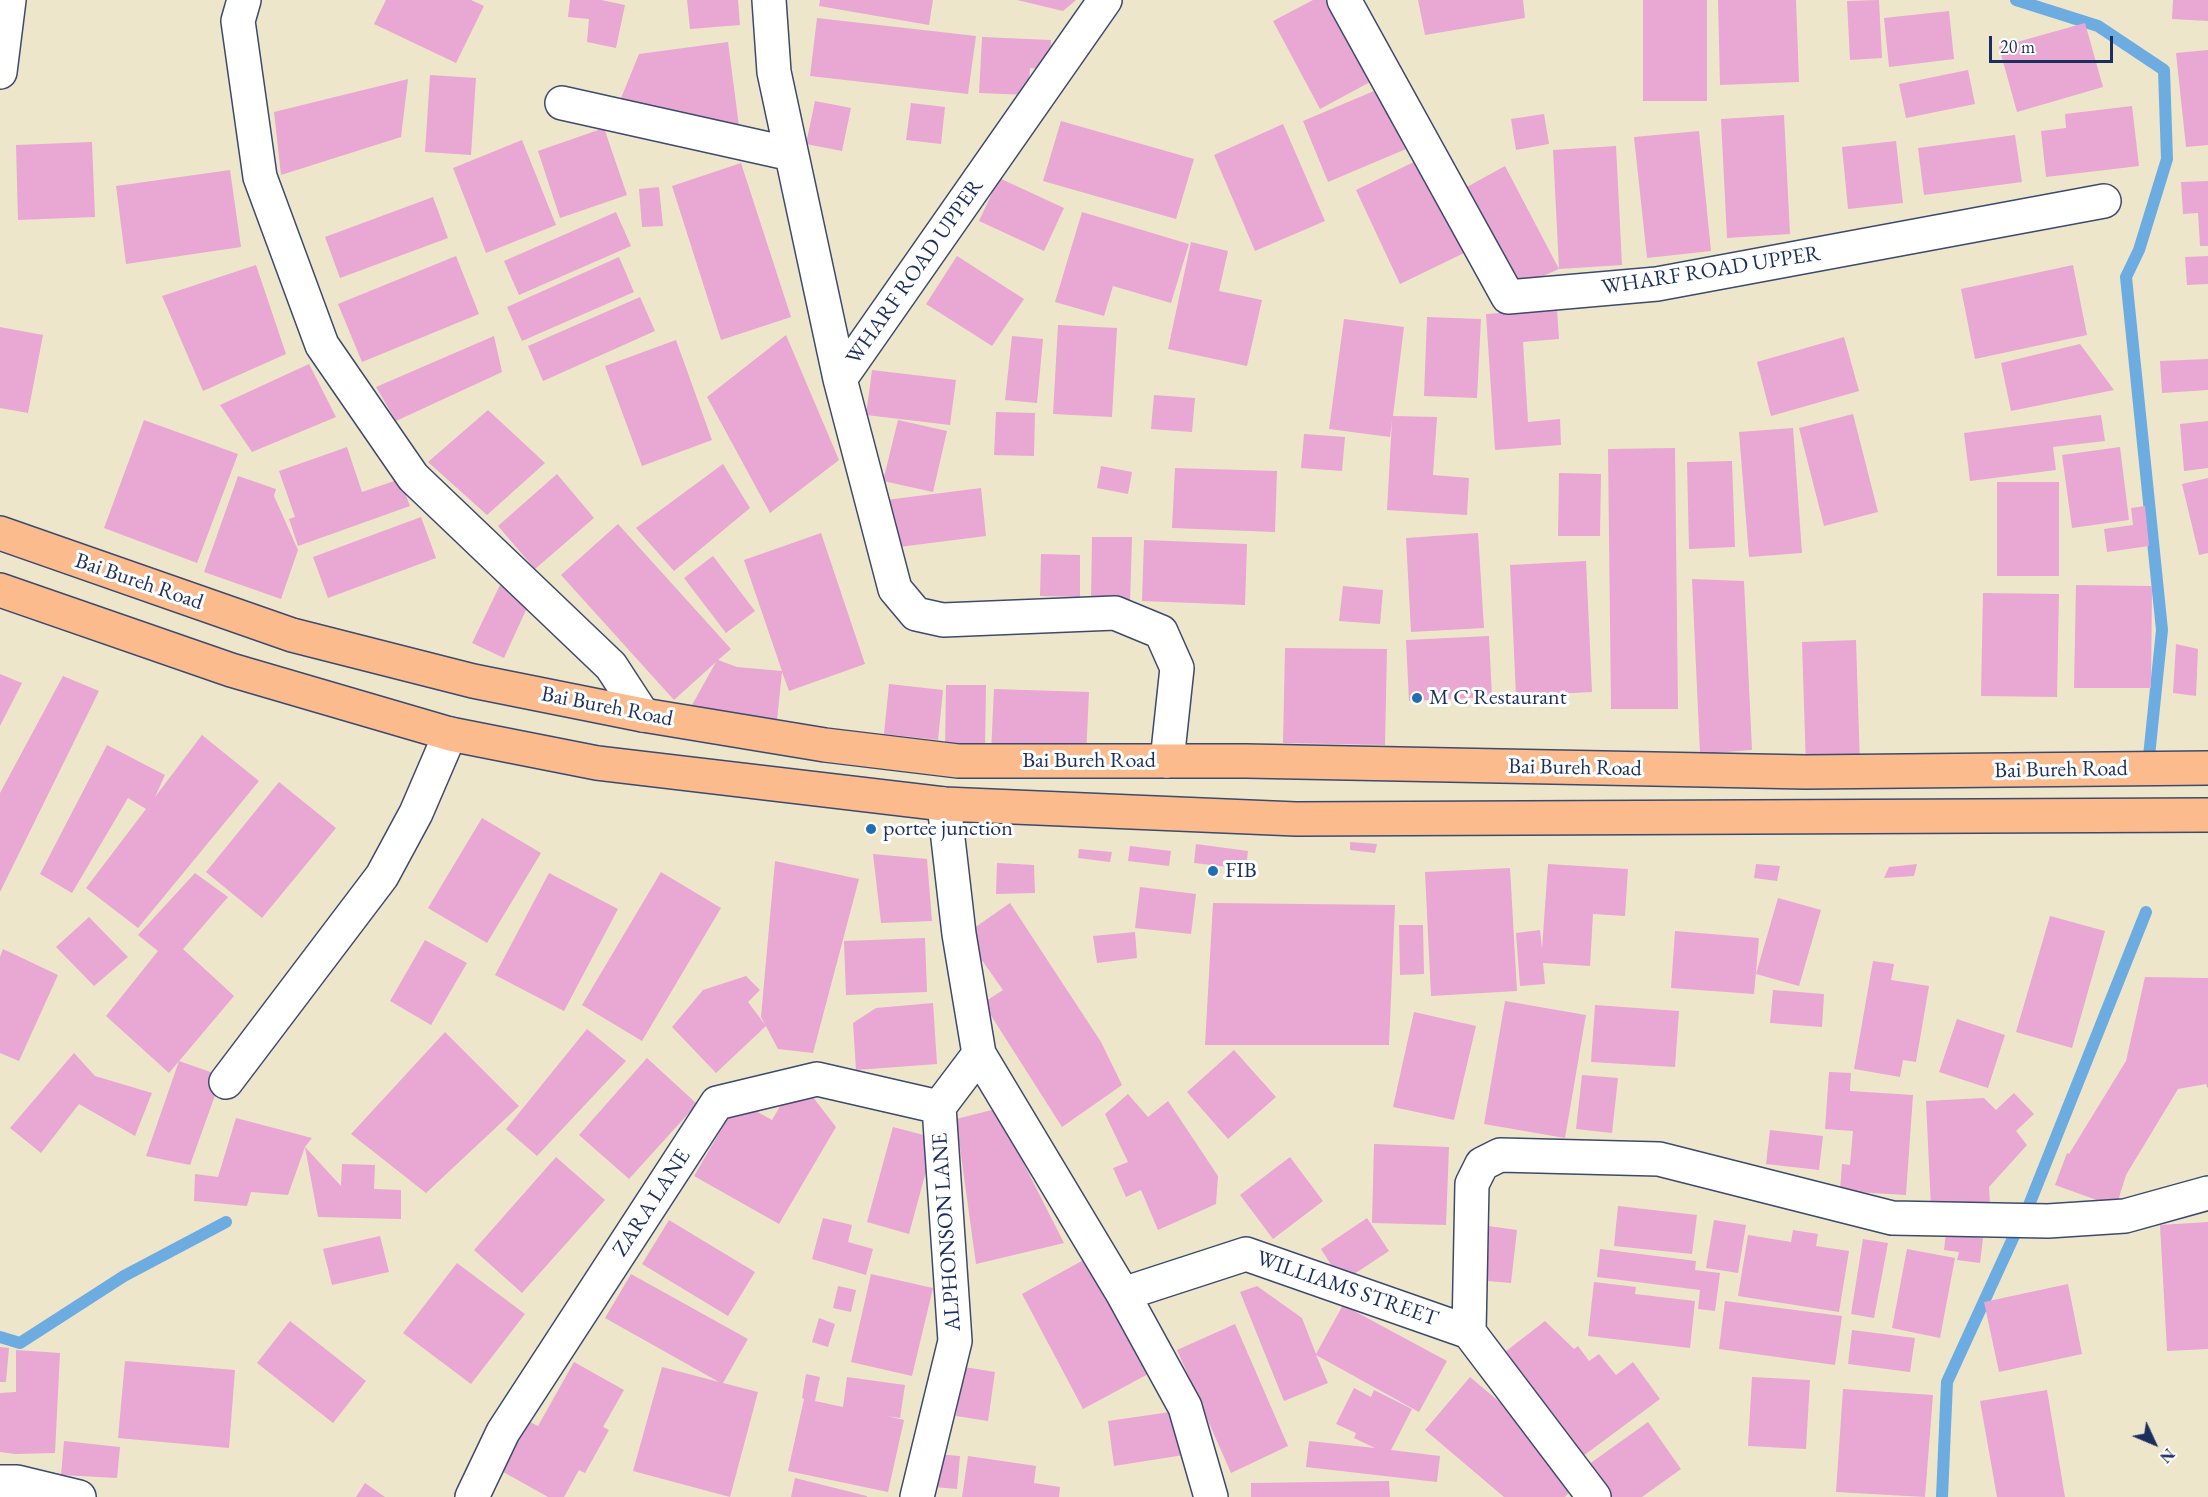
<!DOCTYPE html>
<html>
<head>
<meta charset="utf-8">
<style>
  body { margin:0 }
  #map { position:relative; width:2208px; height:1497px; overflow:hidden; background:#eee6cb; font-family:"EB Garamond",serif }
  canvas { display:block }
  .north { position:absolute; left:2124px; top:1413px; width:60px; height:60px; -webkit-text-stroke:4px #fff; paint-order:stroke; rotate:134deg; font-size:16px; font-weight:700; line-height:24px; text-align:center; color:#1b2f5e }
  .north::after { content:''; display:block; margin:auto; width:21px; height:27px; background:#1b2f5e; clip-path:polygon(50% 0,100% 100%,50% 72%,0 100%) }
  .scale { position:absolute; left:1989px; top:36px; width:124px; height:27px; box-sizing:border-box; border:3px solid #1b2f5e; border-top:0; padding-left:8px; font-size:18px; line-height:21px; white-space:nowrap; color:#1b2f5e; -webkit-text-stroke:4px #fff; paint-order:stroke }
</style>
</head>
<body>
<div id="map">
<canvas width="2208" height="1497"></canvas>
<div class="north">N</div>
<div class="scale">20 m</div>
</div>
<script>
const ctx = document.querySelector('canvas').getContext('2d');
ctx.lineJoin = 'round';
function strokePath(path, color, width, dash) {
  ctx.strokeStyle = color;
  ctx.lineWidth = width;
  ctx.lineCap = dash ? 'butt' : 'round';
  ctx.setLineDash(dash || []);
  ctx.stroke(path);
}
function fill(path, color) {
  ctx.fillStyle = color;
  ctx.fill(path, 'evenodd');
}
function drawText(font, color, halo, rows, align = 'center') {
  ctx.font = font + ' "EB Garamond",serif';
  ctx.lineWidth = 6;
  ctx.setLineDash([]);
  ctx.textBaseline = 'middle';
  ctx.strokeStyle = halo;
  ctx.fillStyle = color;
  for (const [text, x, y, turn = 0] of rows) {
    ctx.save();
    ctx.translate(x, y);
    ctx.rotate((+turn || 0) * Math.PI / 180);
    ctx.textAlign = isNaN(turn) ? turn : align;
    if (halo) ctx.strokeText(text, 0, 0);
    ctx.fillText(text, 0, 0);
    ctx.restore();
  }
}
const stream = new Path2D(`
  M2016,0L2098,26L2164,70L2167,159L2139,250L2126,277L2162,630L2148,766
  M2029,1205L2146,912
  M0,1337L20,1343L124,1276L226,1222
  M1942,1497L1947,1382L2014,1236`);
const building = new Path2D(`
  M386,0H471L484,6L456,63L374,24Z
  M570,0H601L625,5L616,48L587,42L589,19L568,17Z
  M687,0H738L740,25L690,29Z
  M820,0H933L929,25L819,6Z
  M1017,0H1076L1063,11Z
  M1313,0H1329L1372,81L1320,109L1273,21Z
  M1418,0H1523L1525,18L1425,35Z
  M1643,0H1707V101H1643Z
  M1718,0H1796L1799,82L1720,85Z
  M1879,0L1882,58L1850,60L1847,1Z
  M2173,0H2208V21L2172,19Z
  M1949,11L1954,59L1889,67L1884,18Z
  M817,18L976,36L968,94L810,76Z
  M2085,23L2103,87L2017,112L1999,47Z
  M982,37L1051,40L1050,70L1030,68L1028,95L979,93Z
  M728,42L739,126L619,103L639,54Z
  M2208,50V145L2186,147L2176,53Z
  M1968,70L1975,104L1906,118L1899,84Z
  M430,75L476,78L471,155L425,152Z
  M408,79L401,137L281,175L274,112Z
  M1381,88L1406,149L1328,182L1303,121Z
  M815,101L851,108L842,151L806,144Z
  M911,103L945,107L941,144L906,140Z
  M2132,106L2139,166L2046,177L2041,131L2066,128L2065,114Z
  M1544,114L1549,144L1516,150L1511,119Z
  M1784,115L1790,234L1727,238L1721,119Z
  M1061,121L1194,159L1176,219L1043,181Z
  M1283,124L1325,221L1255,251L1214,155Z
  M604,128L627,195L560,218L538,151Z
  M1699,131L1711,251L1647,258L1634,137Z
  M2015,135L2022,182L1924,195L1918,148Z
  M522,140L556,225L486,253L453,168Z
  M1896,141L1903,203L1848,209L1842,147Z
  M92,142L95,217L18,220L16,145Z
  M1616,146L1622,265L1559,269L1518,287L1465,188L1505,166L1559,269L1553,150Z
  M1420,159L1464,253L1400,284L1356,190Z
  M741,163L791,317L721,340L672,186Z
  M230,170L241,247L126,264L116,186Z
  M999,178L1064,208L1044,251L979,221Z
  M2208,181V246H2200L2198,213L2183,214L2181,182Z
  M659,187L663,226L642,227L639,189Z
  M433,197L448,238L340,278L325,237Z
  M616,212L631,246L519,295L504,261Z
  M1082,212L1189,244L1171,303L1113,286L1104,316L1055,302Z
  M1191,242L1228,251L1219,291L1262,300L1247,366L1168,349Z
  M456,256L479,314L362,362L338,304Z
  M957,256L1024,299L992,346L926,304Z
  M2208,256V284L2187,285L2185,257Z
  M619,257L634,292L522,341L507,307Z
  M256,265L286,354L203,391L162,296Z
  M2073,265L2087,335L1975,359L1961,289Z
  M640,297L655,331L543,381L528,346Z
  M1557,309L1559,339L1523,342L1528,422L1560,419L1561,445L1495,450L1486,314Z
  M1427,317L1481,319L1477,398L1424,396Z
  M1344,319L1404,327L1393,416L1437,417L1433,475L1469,478L1467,515L1387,510L1392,420L1390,437L1329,429Z
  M1058,325L1117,328L1112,417L1053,414Z
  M0,327L43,335L28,413L0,408Z
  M786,335L839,460L770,513L707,397Z
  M494,336L502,372L396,421L376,387Z
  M1012,336L1043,339L1037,403L1005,400Z
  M1844,337L1859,391L1771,416L1757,362Z
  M676,340L712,440L642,466L605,366Z
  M2080,344L2114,390L2011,411L2001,363Z
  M2208,359V390L2162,393L2160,361Z
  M309,364L336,417L252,452L220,405Z
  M872,370L956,380L950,425L866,415Z
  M1154,395L1195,398L1192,432L1151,429Z
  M488,410L545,463L487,515L428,462Z
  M996,412L1035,413L1034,456L994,455Z
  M1853,414L1878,512L1824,526L1799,428Z
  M2101,415L2105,441L2053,447L2056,470L1970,481L1964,433Z
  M144,420L238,454L197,563L104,528Z
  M898,420L947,431L933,492L883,481Z
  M2208,421V468L2184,471L2180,424Z
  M1793,428L1802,553L1749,557L1739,432Z
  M1304,434L1345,437L1342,471L1301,468Z
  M347,447L362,492L400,479L410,506L298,546L289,519L295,517L279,471Z
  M2120,447L2129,520L2072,528L2062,455Z
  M1675,448L1678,709H1611L1608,449Z
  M1732,461L1735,547L1689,549L1687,462Z
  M723,464L750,508L674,571L636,528Z
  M1101,466L1132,472L1128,494L1097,488Z
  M1175,468L1277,471L1275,532L1172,528Z
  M1559,473L1601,474L1600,536H1558Z
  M557,474L594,518L535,569L498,526Z
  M238,476L276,489L274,496L298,550L281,599L204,572Z
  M2208,478V553L2199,555L2182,484Z
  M1997,482H2059V576H1997Z
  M981,488L986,536L891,548L886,500Z
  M2145,506L2149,546L2107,552L2104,529L2133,525L2131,508Z
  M421,517L436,558L328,598L313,557Z
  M618,524L731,649L718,660L737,667L782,671L744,560L821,533L865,664L789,691L782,672L776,730L688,712L716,662L674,700L561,575Z
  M1478,533L1484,628L1411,632L1406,538Z
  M1092,537H1132L1130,603L1091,602Z
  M1144,540L1247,544L1245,605L1142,601Z
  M1041,554L1080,555V597L1040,596Z
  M713,556L755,611L726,633L684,578Z
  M1586,561L1592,692L1516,696L1510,565Z
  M1692,579L1744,581L1752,750L1700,754Z
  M500,585L531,599L504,658L472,643Z
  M2076,585L2152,586L2151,688H2074Z
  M1343,586L1383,590L1380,624L1339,621Z
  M1983,593L2059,594L2057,697L1981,696Z
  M1489,636L1492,697L1409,701L1406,640Z
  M1856,640L1860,766L1806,768L1802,642Z
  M2176,644L2198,649L2196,696L2173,693Z
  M1285,648L1387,649L1385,745L1283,743Z
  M0,674L22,683L0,726Z
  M63,676L99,691L0,892V793Z
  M889,684L943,690L938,740L884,734Z
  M946,685H986L985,751L945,750Z
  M994,689L1089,692L1086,757L991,753Z
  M202,735L259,781L138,928L86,888L146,809L128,798L72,893L40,874L107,745L165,775L155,797Z
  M279,782L336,828L262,918L206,872Z
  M482,818L541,853L487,943L428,908Z
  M1350,842L1377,844L1375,853L1350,850Z
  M1196,844L1248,851L1246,869L1194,863Z
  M1130,846L1171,851L1169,866L1128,861Z
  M1079,849L1112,852L1110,862L1078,858Z
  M873,854L927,859L932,921L881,923Z
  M775,861L859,879L813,1053L778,1049L761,1017Z
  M997,863L1034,865L1035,893L996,894Z
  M1548,864L1628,869L1625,916L1593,914L1590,966L1543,963L1545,984L1520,986L1516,933L1540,930L1542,949Z
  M1756,864L1780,866L1777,881L1754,878Z
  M1917,864L1914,876L1884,878L1889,867Z
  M1510,868L1517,991L1431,996L1425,872Z
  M661,872L721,908L642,1041L582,1005Z
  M195,873L228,897L183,949L234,996L169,1073L106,1016L158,951L138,935Z
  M549,873L618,909L564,1011L495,975Z
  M1140,887L1196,894L1191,934L1135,928Z
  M1778,898L1821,910L1799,986L1756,974Z
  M1010,903L1101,1042L1122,1085L1062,1127L983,1003L1003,990L964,935Z
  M1213,903L1395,905L1389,1045H1205Z
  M2050,916L2105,931L2072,1048L2016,1032Z
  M89,917L128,957L94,986L56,947Z
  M1399,925H1423L1424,974L1400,975Z
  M1675,931L1759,938L1754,994L1671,988Z
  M1135,932L1137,958L1097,963L1093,936Z
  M925,938L927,992L846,995L844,941Z
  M425,940L467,963L431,1025L390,1001Z
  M3,949L58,975L19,1061L0,1053V957Z
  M1873,961L1894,964L1891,980L1929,986L1916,1062L1903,1060L1900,1077L1854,1069Z
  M746,976L760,990L748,1002L766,1026L716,1073L672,1027L703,990Z
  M2145,977L2208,978V1089L2206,1084L2178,1089L2126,1175L2116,1207L2055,1185L2067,1153L2069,1154L2126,1061Z
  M1773,990L1824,994L1822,1027L1770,1023Z
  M1505,1001L1586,1015L1565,1138L1484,1124Z
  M933,1003L937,1064L856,1070L853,1023L876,1008Z
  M1595,1005L1679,1011L1675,1067L1591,1062Z
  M1414,1012L1476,1026L1454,1120L1393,1107Z
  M1957,1019L2005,1035L1988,1088L1939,1072Z
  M587,1029L626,1061L537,1156L506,1129Z
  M445,1032L519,1106L426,1193L351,1134Z
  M1234,1050L1276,1097L1228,1139L1187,1092Z
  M74,1053L95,1076L152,1093L135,1136L79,1104L41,1153L10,1128Z
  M647,1058L697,1104L629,1179L579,1135Z
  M179,1061L222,1076L190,1165L146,1156Z
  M1829,1072L1851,1073L1850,1091L1913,1095L1906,1195L1840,1191L1842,1164L1850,1165L1853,1131L1825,1129Z
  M1582,1075L1618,1078L1612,1133L1576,1129Z
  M809,1092L836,1127L779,1224L694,1176L738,1101L772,1120L785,1098Z
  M2014,1093L2034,1114L2016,1131L2027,1145L1989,1187L1990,1204L1931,1208L1926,1101L1984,1098L1996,1110Z
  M1128,1094L1148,1117L1168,1101L1218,1176L1216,1204L1158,1230L1141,1190L1126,1197L1113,1168L1128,1162L1105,1114Z
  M996,1109L1064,1243L976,1264L956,1119Z
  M236,1118L312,1138L305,1147L341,1186L342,1164L375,1165L374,1189L401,1190V1219L318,1217L305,1147L288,1195L251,1192L247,1206L194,1201L195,1174L218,1177Z
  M893,1127L935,1138L909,1234L867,1222Z
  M1770,1130L1823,1136L1819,1170L1766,1164Z
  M1374,1144L1449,1147L1446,1225L1372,1223Z
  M556,1157L605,1200L522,1293L474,1250Z
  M1290,1157L1323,1201L1273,1239L1240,1195Z
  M1618,1206L1697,1215L1692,1254L1614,1246Z
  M823,1218L852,1225L848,1242L873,1249L866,1275L812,1259Z
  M1367,1218L1389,1251L1342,1282L1321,1249Z
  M669,1220L755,1272L728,1316L642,1264Z
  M1714,1220L1746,1225L1738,1273L1706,1268Z
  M2208,1222V1349L2167,1351L2160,1225Z
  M1481,1225L1517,1230L1511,1283L1475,1280Z
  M1793,1230L1818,1234L1816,1246L1849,1251L1839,1312L1738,1296L1748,1235L1791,1242Z
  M1946,1233L1983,1238L1980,1263L1957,1260L1959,1252L1944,1250Z
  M380,1236L389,1272L332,1285L323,1249Z
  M1863,1239L1888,1243L1874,1318L1851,1314Z
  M1600,1249L1696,1261L1695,1270L1720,1273L1715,1311L1698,1309L1700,1290L1597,1277Z
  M1907,1249L1955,1258L1940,1338L1892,1328Z
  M1089,1257L1150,1373L1083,1409L1022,1294Z
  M457,1263L525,1314L471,1384L403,1333Z
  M631,1274L748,1339L723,1383L758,1392L730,1497L633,1471L662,1367L719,1382L605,1318Z
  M871,1274L933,1288L912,1376L851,1362Z
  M1594,1282L1636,1287L1635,1294L1695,1301L1690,1348L1588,1336Z
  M2068,1284L2082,1354L1999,1372L1984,1302Z
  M838,1286L856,1290L851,1312L833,1308Z
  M1257,1286L1302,1318L1316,1354L1343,1305L1447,1361L1419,1412L1316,1355L1328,1383L1284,1401L1240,1292Z
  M1725,1301L1842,1316L1835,1365L1719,1349Z
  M819,1318L835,1324L828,1347L812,1342Z
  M290,1321L366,1381L333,1423L257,1363Z
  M1545,1321L1574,1349L1578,1346L1589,1361L1599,1354L1616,1375L1633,1362L1660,1399L1579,1459L1501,1355Z
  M1235,1324L1288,1446L1231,1473L1177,1350Z
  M1852,1330L1915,1338L1910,1372L1848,1364Z
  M0,1347L9,1348L6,1382H0Z
  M16,1350L60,1353L55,1453L15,1454L0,1452V1393L16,1392Z
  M125,1361L235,1370L229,1448L118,1438Z
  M574,1362L624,1390L603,1427L609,1430L585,1473L579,1470L564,1497H548L498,1469L526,1420L538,1426Z
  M964,1367L995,1372L988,1421L956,1416Z
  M806,1374L820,1377L815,1401L843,1407L847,1377L905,1385L900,1418L887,1416L904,1420L888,1492L788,1471L804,1399L802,1398Z
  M1470,1377L1515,1415L1572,1489L1565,1497H1504L1425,1430Z
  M1752,1377L1810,1380L1806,1449L1748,1446Z
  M1354,1388L1371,1397L1374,1390L1412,1409L1391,1450L1440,1456L1437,1482L1306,1467L1309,1441L1375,1448L1354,1438L1356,1433L1336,1424Z
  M1843,1389L1933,1395L1925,1497L1836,1492Z
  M2047,1390L2065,1497H1997L1980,1401Z
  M1184,1410L1190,1454L1114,1466L1108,1421Z
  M1648,1422L1681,1469L1642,1497H1607L1585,1467Z
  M64,1441L120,1447L117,1478L61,1475Z
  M936,1454L960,1456L957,1489L934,1487Z
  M968,1456L1036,1466L1034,1483L1060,1487L1059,1497H962Z
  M795,1478L867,1496V1497H791Z
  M1389,1481L1390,1497H1251V1483Z
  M365,1483L385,1497H356Z`);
const minor = new Path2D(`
  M244,0L238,21L260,177L322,345L413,477L611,666L643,715
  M769,0L774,72L840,379
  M1105,0L840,379L895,589L916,614L943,620L1115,613L1161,632L1177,668L1167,761
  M1344,0L1508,297L1657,284L2104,201
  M0,72L9,0
  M562,103L791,154
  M979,1054L1123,1294L1246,1254L1469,1332L1594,1497
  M226,1082L382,876L416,813L450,734
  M939,1107L979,1054L959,934L944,804
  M1123,1294L1185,1407L1211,1497
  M1469,1332L1472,1184L1482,1164L1500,1155L1659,1159L1892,1218L2048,1221L2125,1216L2208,1193
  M0,1482H17L79,1497
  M472,1497L503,1432L717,1103L817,1079L939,1107
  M917,1497L955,1341L939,1107`);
const highway = new Path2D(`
  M0,533L292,635L473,681L643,715L825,745L958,761H1246L1806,772L2208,768
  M0,590L231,670L450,734L597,763L944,804L1296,819L2208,815`);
const markers = [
  [1417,698,6,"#1f6fb2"],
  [871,829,6,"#1f6fb2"],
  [1213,871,6,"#1f6fb2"]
];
const streetNames = [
  ["WHARF ROAD UPPER",1711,271,-9],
  ["WHARF ROAD UPPER",915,272,-55],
  ["Bai Bureh Road",139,582,19],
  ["Bai Bureh Road",607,707,11],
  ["Bai Bureh Road",1089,761],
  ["Bai Bureh Road",1575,768,1],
  ["Bai Bureh Road",2061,770,-1],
  ["ZARA LANE",652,1203,-57],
  ["ALPHONSON LANE",947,1232,-94],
  ["WILLIAMS STREET",1347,1289,19]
];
const poiNames = [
  ["M C Restaurant",1429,698],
  ["portee junction",883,829],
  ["FIB",1225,871]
];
strokePath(stream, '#6dace0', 12);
fill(building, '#e9a7d3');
strokePath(minor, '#3b4a6e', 36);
strokePath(highway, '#3b4a6e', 36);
strokePath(minor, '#fff', 33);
strokePath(highway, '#fbbb8c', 33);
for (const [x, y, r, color] of markers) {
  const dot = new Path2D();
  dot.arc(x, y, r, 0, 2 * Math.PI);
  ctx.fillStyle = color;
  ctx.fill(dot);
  strokePath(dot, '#fff', 2);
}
drawText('22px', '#1b2f5e', '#fff', streetNames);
drawText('22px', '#1b2f5e', '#fff', poiNames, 'left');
</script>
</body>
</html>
